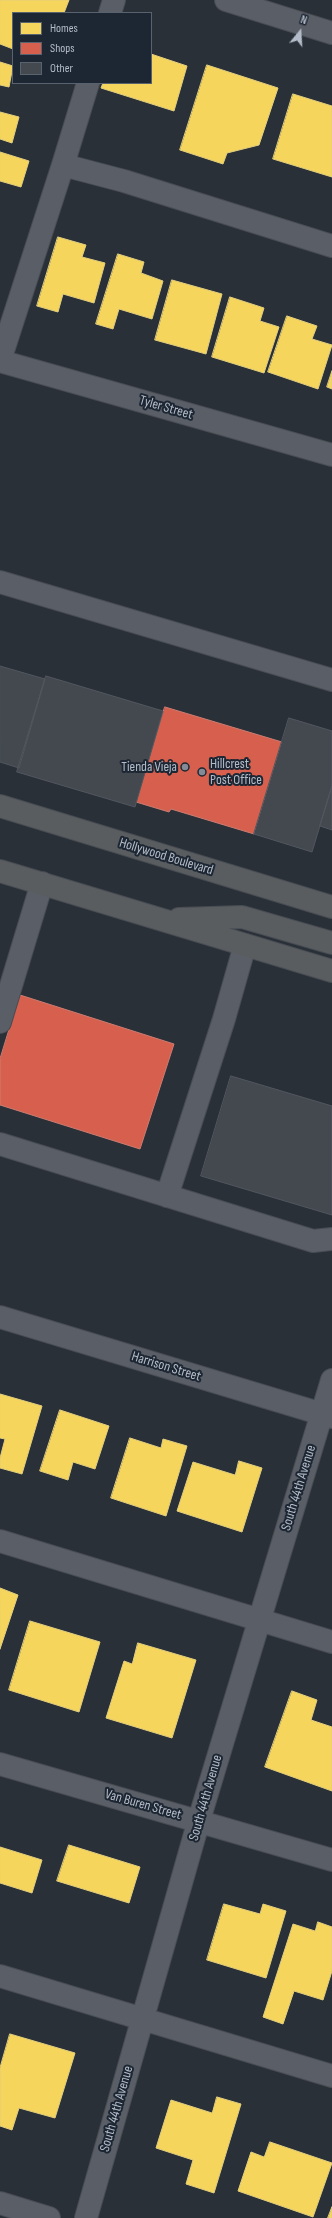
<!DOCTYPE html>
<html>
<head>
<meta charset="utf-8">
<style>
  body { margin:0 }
  #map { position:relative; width:332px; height:2218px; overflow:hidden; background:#2a3038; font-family:"Sofia Sans Condensed",sans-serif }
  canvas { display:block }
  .legend { position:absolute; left:12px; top:12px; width:140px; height:72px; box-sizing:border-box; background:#1d2633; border:1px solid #59626f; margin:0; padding:5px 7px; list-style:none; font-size:12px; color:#b4bcc9 }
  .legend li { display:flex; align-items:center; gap:8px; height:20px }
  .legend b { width:20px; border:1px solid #59626f }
  .north { position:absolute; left:280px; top:12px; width:40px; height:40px; -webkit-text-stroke:3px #1d2633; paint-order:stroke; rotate:18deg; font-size:11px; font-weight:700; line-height:16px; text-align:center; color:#b4bcc9 }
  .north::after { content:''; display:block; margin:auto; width:14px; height:18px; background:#b4bcc9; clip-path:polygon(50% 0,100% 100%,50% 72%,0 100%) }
</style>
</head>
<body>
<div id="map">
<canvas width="332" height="2218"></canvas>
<ul class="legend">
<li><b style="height:11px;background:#f6d55c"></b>Homes</li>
<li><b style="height:11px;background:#d6604d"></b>Shops</li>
<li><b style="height:11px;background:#444950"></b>Other</li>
</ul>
<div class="north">N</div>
</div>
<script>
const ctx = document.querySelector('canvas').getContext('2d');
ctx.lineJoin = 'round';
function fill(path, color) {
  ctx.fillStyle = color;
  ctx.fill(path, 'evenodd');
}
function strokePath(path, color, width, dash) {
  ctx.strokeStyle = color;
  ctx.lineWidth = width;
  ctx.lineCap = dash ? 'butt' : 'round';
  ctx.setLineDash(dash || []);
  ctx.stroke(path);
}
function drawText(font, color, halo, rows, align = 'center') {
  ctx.font = font + ' "Sofia Sans Condensed",sans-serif';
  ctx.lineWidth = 4;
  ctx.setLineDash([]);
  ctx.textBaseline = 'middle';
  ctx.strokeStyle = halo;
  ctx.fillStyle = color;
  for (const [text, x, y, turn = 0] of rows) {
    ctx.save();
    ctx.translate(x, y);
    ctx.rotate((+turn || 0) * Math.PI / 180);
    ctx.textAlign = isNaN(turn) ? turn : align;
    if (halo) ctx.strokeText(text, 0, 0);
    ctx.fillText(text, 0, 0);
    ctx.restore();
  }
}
const homes = new Path2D(`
  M0,0H69L64,13H13V49L0,44Z
  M151,54L187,66L174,111L101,88L103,83H151Z
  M0,62L13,66L9,87L0,85Z
  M207,65L278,88L259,145L227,153L223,164L180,150Z
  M293,94L332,106V177L273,159Z
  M0,112L19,117L12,143L0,139Z
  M0,152L29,161L21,187L0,181Z
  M58,237L86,245L82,257L105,263L94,303L63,294L58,312L37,306Z
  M118,254L144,262L141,273L163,281L152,319L119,309L113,329L96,324Z
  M172,280L222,294L206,354L155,340Z
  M230,297L264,308L260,321L279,327L264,373L212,357Z
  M287,316L317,326L312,339L332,345L318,389L268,372Z
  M332,371V389L327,387Z
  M0,1394L42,1406L22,1474L0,1468V1458L5,1439L0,1438Z
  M60,1410L109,1426L95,1469L73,1462L68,1480L40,1471Z
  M130,1438L161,1448L163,1439L187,1446L166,1516L111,1498Z
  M239,1461L262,1468L242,1532L177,1511L193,1462L235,1475Z
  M0,1588L18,1595L0,1649Z
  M30,1621L100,1642L79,1712L9,1690Z
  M138,1643L196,1660L172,1738L106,1718L124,1661L132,1664Z
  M292,1691L317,1700L311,1720L332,1727V1791L265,1767Z
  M69,1845L140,1867L129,1903L57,1881Z
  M0,1847L42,1860L32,1893L0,1883Z
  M224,1904L260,1914L263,1904L286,1911L266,1978L207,1960Z
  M318,1922L332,1927V1971L323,2000L294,1991L283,2024L263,2017L293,1924L315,1931Z
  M10,2034L75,2053L55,2118L19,2108L12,2130L0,2126V2068Z
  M217,2097L241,2104L214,2193L186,2184L193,2160L156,2148L171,2100L212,2113Z
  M270,2142L332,2163L313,2217L238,2191L251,2152L264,2157Z
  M332,2207V2218H328Z`);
const shops = new Path2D(`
  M165,707L282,742L254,834L171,809L169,812L136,802Z
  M20,995L174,1044L140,1149L0,1105V1059Z`);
const building = new Path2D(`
  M0,666L45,679L19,768L0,762Z
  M46,676L163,711L135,807L17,772Z
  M289,718L332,731V786L312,852L254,834Z
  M332,786V830L320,826Z
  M231,1076L332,1106V1215L201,1176Z`);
const minor = new Path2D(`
  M226,0L332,33
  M110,13L114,0
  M88,83L63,165L124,181L332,246
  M0,360L63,165
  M0,361L332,455
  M0,582L332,680
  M0,1022L42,883
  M0,1144L313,1241L332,1239
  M167,1196L224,1019L245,945
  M0,1317L332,1417
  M0,1541L332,1642
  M0,1764L332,1860
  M0,1976L332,2076
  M0,2203L49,2218
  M86,2218L199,1820L332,1380`);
const highway = new Path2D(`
  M0,806L332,907
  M0,871L332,971
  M179,919L242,917L332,943`);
const markers = [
  [185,767,4,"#848b96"],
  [202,772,4,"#848b96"]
];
const streetNames = [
  ["Tyler Street",166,408,16],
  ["Hollywood Boulevard",166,857,17],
  ["Harrison Street",166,1367,17],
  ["South 44th Avenue",299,1488,-73],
  ["South 44th Avenue",206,1798,-74],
  ["Van Buren Street",143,1805,16],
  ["South 44th Avenue",117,2109,-74]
];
const poiNames = [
  ["Hillcrest",210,764],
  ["Post Office",210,780],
  ["Tienda Vieja",177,767,"right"]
];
fill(homes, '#f6d55c');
strokePath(homes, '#e2ce7d', 1);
fill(shops, '#d6604d');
strokePath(shops, '#cc7c72', 1);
fill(building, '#444950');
strokePath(building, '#52575f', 1);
strokePath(minor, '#484c53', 24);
strokePath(highway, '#474c53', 24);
strokePath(minor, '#5a5e66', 22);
strokePath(highway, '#5a5d60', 22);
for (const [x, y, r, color] of markers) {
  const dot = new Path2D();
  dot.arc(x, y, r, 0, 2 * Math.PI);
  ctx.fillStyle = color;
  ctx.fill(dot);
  strokePath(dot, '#1d2633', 1.5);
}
drawText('14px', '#b4bcc9', '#1d2633', streetNames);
drawText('14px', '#b4bcc9', '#1d2633', poiNames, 'left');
</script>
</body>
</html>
